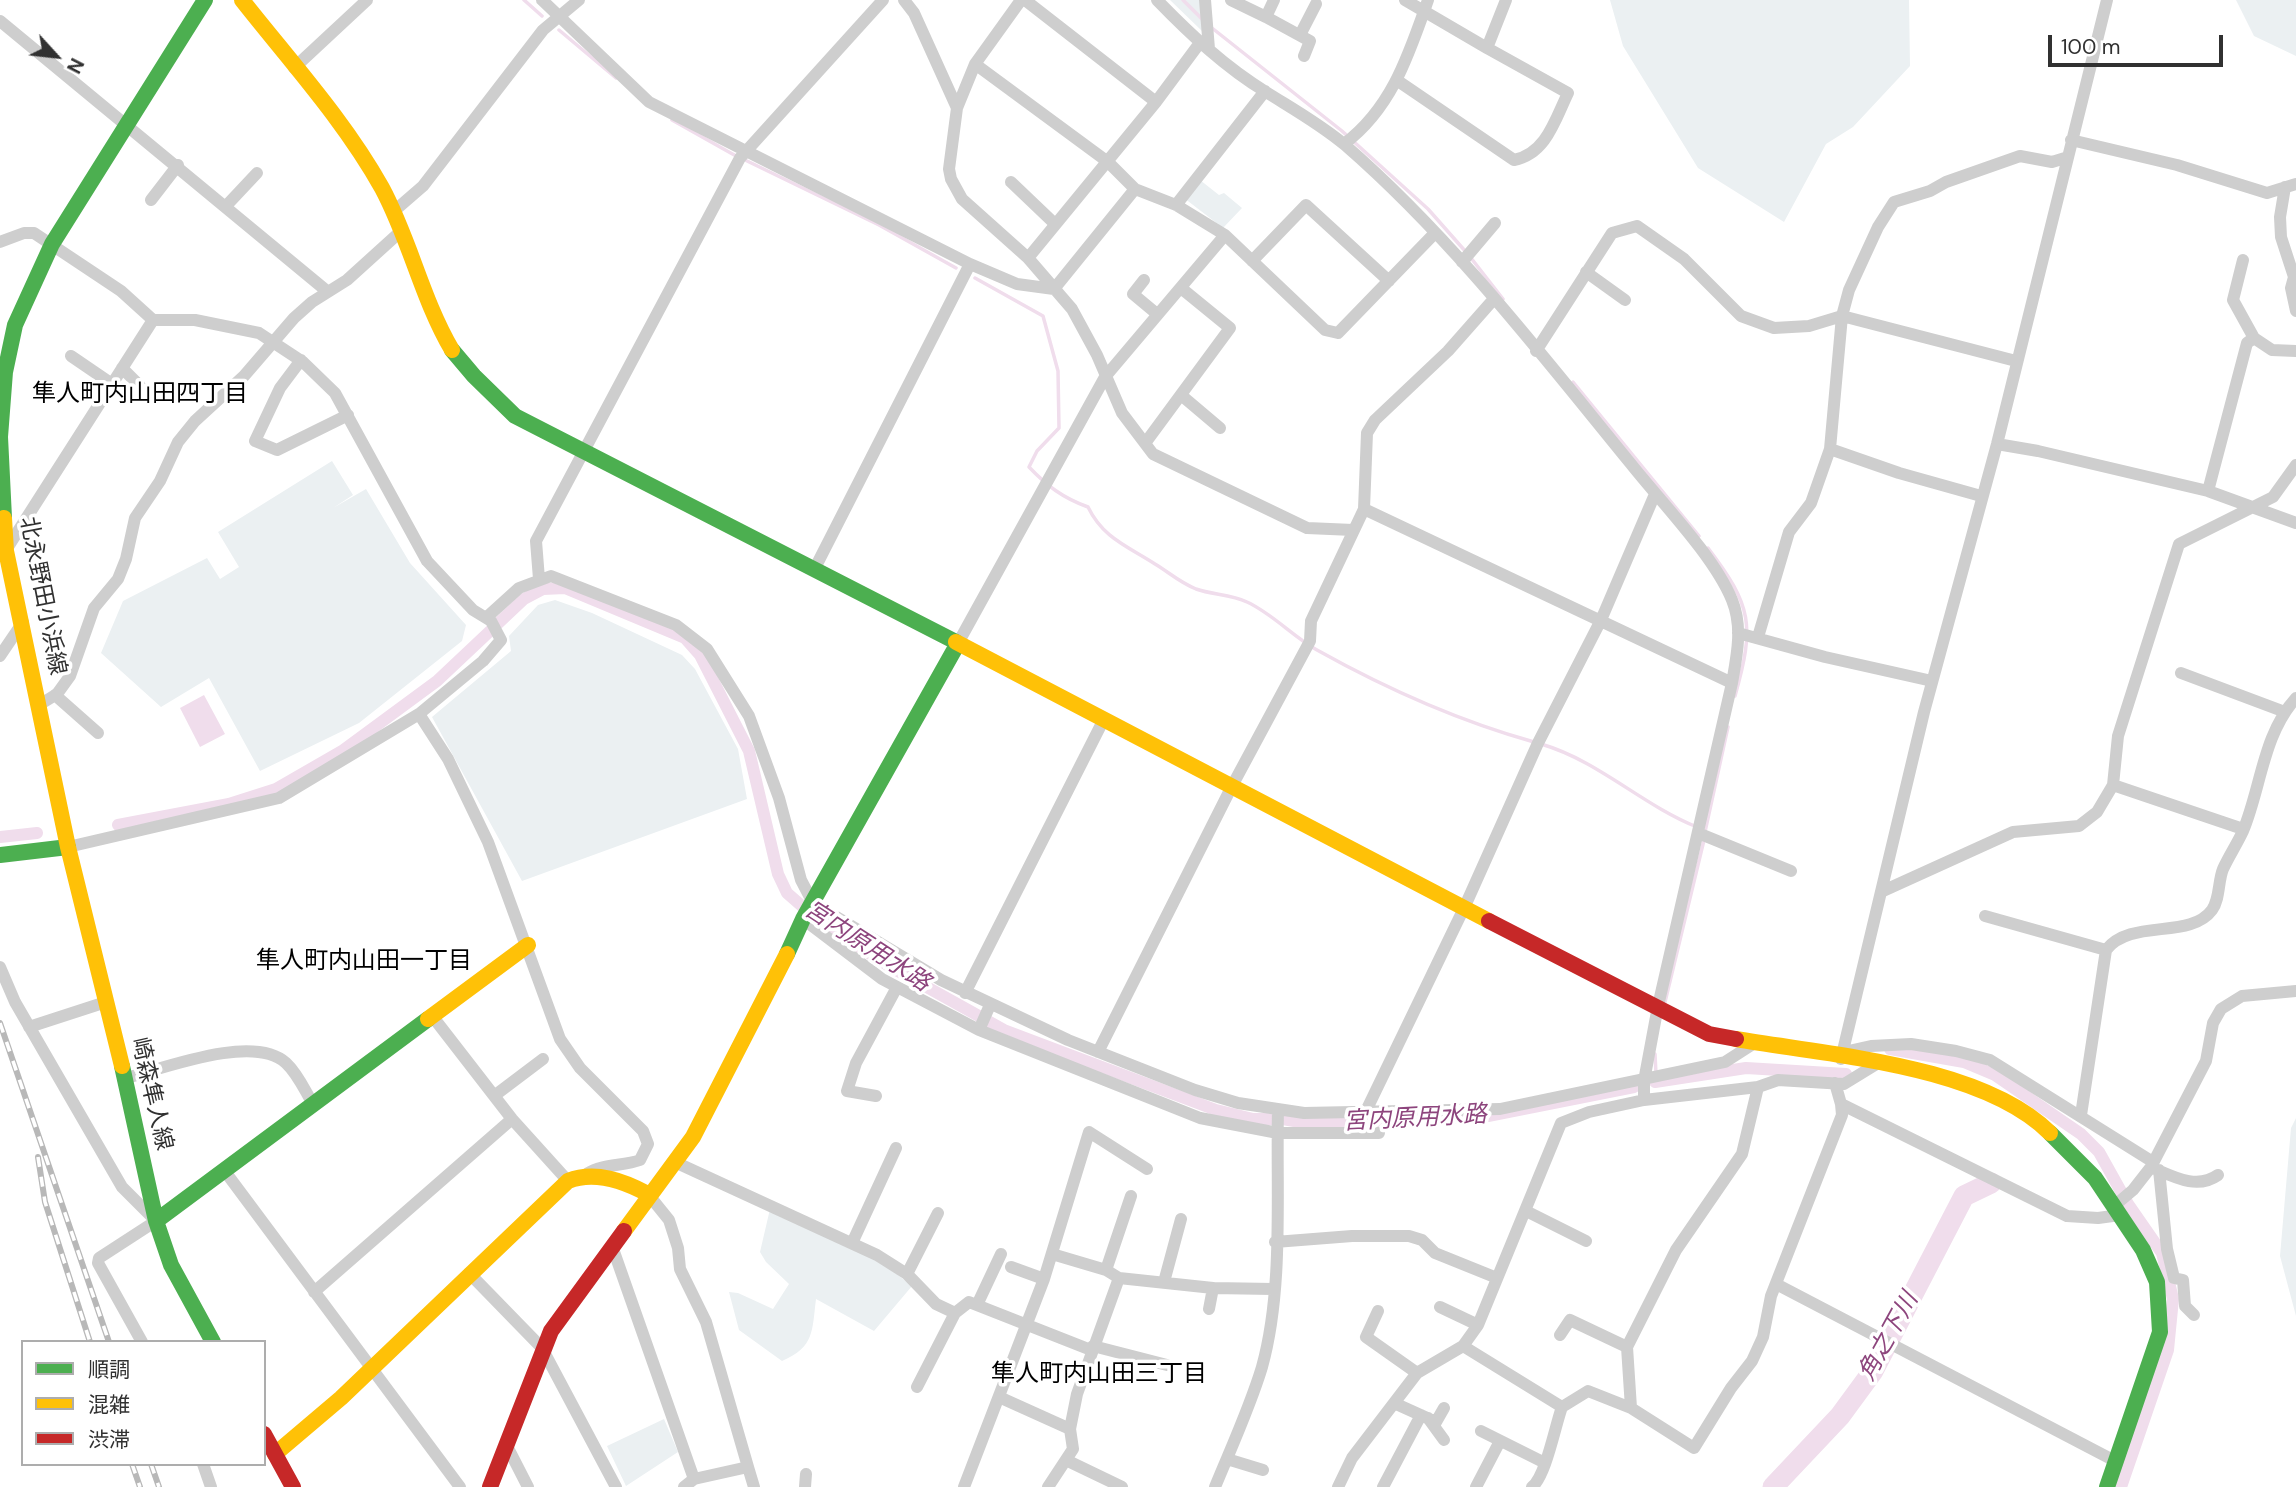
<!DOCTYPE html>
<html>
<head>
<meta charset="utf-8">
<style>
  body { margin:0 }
  #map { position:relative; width:2296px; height:1487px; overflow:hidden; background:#fff; font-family:"DM Sans","Noto Sans JP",sans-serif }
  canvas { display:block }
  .legend { position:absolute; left:21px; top:1340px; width:245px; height:126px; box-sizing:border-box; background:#fff; border:2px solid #adadad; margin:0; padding:9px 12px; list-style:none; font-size:21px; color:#313131 }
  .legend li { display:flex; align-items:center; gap:14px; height:35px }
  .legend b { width:35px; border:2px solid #adadad }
  .north { position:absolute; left:21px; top:21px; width:70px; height:70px; -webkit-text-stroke:5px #fff; paint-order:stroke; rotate:117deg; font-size:19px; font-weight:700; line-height:28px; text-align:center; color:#313131 }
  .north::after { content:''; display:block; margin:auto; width:24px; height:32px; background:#313131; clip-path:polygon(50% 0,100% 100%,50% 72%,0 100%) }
  .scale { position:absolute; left:2048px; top:35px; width:175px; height:32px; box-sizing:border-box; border:4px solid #313131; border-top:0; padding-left:9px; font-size:21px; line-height:24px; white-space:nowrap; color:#313131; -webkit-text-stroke:5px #fff; paint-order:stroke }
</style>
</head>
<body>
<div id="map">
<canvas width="2296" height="1487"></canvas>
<ul class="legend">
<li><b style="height:9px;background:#4caf50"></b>順調</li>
<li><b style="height:9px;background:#ffc107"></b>混雑</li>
<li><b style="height:9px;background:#c62828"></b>渋滞</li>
</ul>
<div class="north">N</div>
<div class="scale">100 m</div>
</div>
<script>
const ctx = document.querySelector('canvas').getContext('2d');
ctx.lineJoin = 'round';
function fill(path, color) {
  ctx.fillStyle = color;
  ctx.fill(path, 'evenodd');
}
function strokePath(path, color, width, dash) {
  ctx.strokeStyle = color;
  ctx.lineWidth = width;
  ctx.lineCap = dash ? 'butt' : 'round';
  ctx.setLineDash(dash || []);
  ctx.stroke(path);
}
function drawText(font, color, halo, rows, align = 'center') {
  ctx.font = font + ' "DM Sans","Noto Sans JP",sans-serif';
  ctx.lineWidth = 7;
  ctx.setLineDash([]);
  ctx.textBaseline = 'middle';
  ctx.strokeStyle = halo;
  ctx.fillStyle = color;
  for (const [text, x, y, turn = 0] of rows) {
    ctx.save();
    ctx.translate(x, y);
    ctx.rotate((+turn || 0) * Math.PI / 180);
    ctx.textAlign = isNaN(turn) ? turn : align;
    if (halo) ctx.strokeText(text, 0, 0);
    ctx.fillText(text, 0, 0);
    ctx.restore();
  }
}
const green = new Path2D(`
  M1170,0H1202L1203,32Z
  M1610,0H1909L1910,66L1853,127L1826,144L1784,222L1698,168L1623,46Z
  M2236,0H2296V56L2254,36Z
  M1200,180L1219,195L1224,193L1242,208L1223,228L1184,198Z
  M332,461L353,495L333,508L366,489L410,563L466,625L462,641L359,723L260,771L209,678L161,707L101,653L123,601L207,558L220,579L239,567L218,532Z
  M555,600L592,613L682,655L695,669L738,749L747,799L522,881L432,717L511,651L509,636L538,605Z
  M2296,1118V1316L2280,1256L2291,1128Z
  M770,1209L875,1257L912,1286L874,1331L816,1299C812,1330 815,1347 782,1361L739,1330L729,1292L738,1293L773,1309L789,1284L766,1262L760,1252Z
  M664,1419L678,1452L626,1486L607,1446Z`);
const water = new Path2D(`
  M204,695L225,734L200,747L180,708Z`);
const stream = new Path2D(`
  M524,0L542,16
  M1183,0L1204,21
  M1212,28L1342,131L1428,209L1466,252
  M559,30L616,78
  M672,120L736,156
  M743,159L879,225L956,268
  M1471,258L1503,299
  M975,278L1043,316L1058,371L1059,428L1037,451L1029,467C1047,486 1063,498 1088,507C1103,538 1127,546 1155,564C1170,573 1179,582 1196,589C1213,595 1231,594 1247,602C1273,614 1292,636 1317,650C1385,688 1459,721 1534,742
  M1573,382L1699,536
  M1708,548C1752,606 1755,625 1735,696
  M1541,744C1599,761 1642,805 1697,827
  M1705,832L1728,727
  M1665,1002L1704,840
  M1655,1054L1656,1074`);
const canal = new Path2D(`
  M118,825L229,804L276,789L342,751L437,681L524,599L543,589L565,588L685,638L700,655L749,751L778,874L787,893L819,921L889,966L1004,1030L1216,1110L1253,1119H1283L1311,1124L1488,1116L1634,1087
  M0,837L37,833
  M1890,1049L1964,1062L1995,1075L2081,1134L2099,1152L2128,1204L2162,1253L2173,1299L2168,1350L2121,1487
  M1655,1082L1746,1068L1846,1074`);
const river = new Path2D(`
  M1773,1487L1840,1416L1873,1371L1964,1196L1991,1183`);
const street = new Path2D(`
  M542,0L649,102L970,264L1017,284L1054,289L1135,189
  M904,0L914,13L957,108
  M1021,0L975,64L957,108L949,169L951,179L962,199L1028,258L1072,309L1097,355L1122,413L1153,454L1307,528L1353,530
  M1025,0L1156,102
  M1157,0C1190,34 1225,67 1266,92C1293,109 1320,124 1345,145C1452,238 1541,354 1631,464C1661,502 1714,556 1732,600C1743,627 1737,655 1732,683L1658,1006L1644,1081V1100L1589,1112L1561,1123L1478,1325L1463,1346L1417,1373L1352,1458L1338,1487
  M1205,0L1209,49
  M1231,0L1266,17L1274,0
  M1405,0L1487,48L1506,0
  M1266,17L1310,41L1304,56
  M0,21L328,292
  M1300,35L1316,4
  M975,64L1108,162L1135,189L1176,205L1225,235L1325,330L1338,333L1434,234
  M294,68L367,0
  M1398,81L1514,160C1546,154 1555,120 1568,93L1487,48
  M2071,140L2177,165L2267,193L2296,184
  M1344,144C1392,108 1409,54 1428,0
  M1011,182L1055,224
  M2285,187L2280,217L2281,237L2294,277L2291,288L2296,311
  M151,200L178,165
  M1176,205L1265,91
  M226,206L257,173
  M393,212L423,186L543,30L579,0
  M0,242L24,233H34L121,291L153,320H195L259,333L303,362L335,393L427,561L473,610L491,621L501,640L483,661L419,714L279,798L68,847
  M1028,258L1156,102L1199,44
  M2243,260L2233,300L2254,338
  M1252,261L1306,205L1389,281
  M1462,262L1495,223
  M1586,272L1625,300
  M1144,280L1133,294L1157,314
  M1536,351L1612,233L1637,226L1684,259L1741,316L1774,328L1809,326L1842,316L2016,361
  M71,356L112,384
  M301,360L280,388L255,441L277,450L348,415
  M122,368L140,386
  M1181,395L1220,428
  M1146,442L1230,328L1181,288
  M1997,444L2038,451L2208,491L2296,523
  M1830,449L1899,473L1981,496
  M2208,491L2247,343L2254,338L2272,350L2296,351
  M1364,509L1732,683
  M6,550L153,320
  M815,568L970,264
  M539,579L536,541L740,158L883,0
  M487,617L519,588L551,576L676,625L707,649L749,716L779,798L801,880L813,903L941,980L1068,1040L1195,1090L1238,1103L1304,1113L1500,1109L1725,1062L1753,1044
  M1738,633L1825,657L1932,681
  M1758,637L1789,532L1811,503L1830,449L1842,316L1849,290L1878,227L1894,202L1930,191L1946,182L2020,156L2052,162L2065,158
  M957,645L1105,377L1225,235
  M0,656L23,622
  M2181,673L2285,712
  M55,695L98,733
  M39,705L57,694L70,676L94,608L118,579L126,559L135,518L160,481L178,442L195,421L244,376L294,318L312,302L347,280L400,232
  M419,714L448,759L488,842L560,1039L580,1068L643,1131L648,1144L640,1160C624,1166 602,1164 588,1173
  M2113,785L2243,829
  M1698,833L1791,871
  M1883,891L2013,832L2079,826L2097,812L2113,785L2118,736L2179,544L2273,497L2296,465
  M1985,916L2106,950
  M803,919L882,979L979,1030L990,1005
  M0,967L15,1002L122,1187L156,1221L99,1258L98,1263L142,1342
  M965,993L1104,719
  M433,1017L512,1119L568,1181
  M29,1027L106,1002
  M979,1030L1200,1118L1278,1133H1379
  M1098,1052L1231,788L1310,641L1311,621L1364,509L1367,433L1375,420L1448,351L1493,300
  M1844,1052L1871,1046L1911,1044L1956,1051L1990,1060L2153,1162
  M1841,1059L1924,712L1997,444L2107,0
  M123,1079C162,1069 253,1033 286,1063C298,1074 305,1091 313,1104
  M1835,1083L1841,1104L2067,1216L2098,1218L2120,1215
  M494,1096L543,1059
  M876,1096L847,1091L856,1063L897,987
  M1644,1100L1758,1087
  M1365,1113L1465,906L1538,743L1601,620L1655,494
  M2081,1115L2106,950C2131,918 2190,940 2212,910C2220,899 2218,881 2223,869C2229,856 2237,844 2243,831C2261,788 2263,734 2296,698
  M677,1163L877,1255L907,1274L936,1304L955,1313L969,1302L1091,1350
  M2153,1168C2174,1177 2197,1190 2218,1175
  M224,1170L460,1487
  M2159,1170L2167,1249L2174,1278L2183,1280L2185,1306L2194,1315
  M648,1194L669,1220L678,1248L680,1269L706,1322L748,1467
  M2114,1206L2133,1190L2151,1167L2206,1061L2213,1023L2221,1009L2242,996L2296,991
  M1526,1211L1586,1241
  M853,1241L896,1148
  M1275,1242L1352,1236H1409L1422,1240L1435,1253L1497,1278
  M612,1246L694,1479
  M1052,1254L1106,1270L1119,1278L1213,1288L1273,1289
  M1011,1267L1044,1279
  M1106,1270L1131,1196
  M469,1273L542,1348L616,1487
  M907,1274L938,1213
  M1164,1282L1181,1219
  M1778,1285L2115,1461
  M314,1292L512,1119
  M977,1305L1001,1254
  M1440,1307L1478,1325
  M1209,1309L1213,1288
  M1378,1311L1366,1337L1417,1373
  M1560,1335L1570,1320L1627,1347L1676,1250L1742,1154L1758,1087L1778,1080L1844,1084L1875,1065
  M1093,1346L1167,1365
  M1463,1346L1562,1407
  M1627,1347L1631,1408
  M917,1387L955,1313
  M999,1397L1070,1429
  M1394,1403L1436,1422L1444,1408
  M1428,1418L1444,1440
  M1481,1431L1543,1462
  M507,1446L528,1487
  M1227,1459L1263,1470
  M1068,1461L1122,1487
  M203,1464L211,1487
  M684,1487L694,1479L748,1467L754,1487
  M805,1487L806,1474
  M964,1487L1044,1279L1089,1132L1147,1169
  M1048,1487L1073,1449L1070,1429L1077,1394L1119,1278
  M1215,1487C1231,1448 1250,1407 1262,1367C1284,1288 1276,1191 1278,1110
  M1383,1487L1421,1415
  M1476,1487L1500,1441
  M1532,1487C1546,1476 1555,1426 1562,1407L1588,1391L1631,1408L1694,1448L1731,1388L1752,1361L1763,1337L1771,1296L1842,1115L1841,1104`);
const fast = new Path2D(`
  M452,350L474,376L515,416L956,642
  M4,518L0,437L5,372L15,325L52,244L205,0
  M0,855L68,847
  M787,954L803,919L957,645
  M122,1066L156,1221L171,1265L213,1342
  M2050,1133L2095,1178L2143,1250L2157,1282L2160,1332L2107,1487
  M156,1221L428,1019`);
const slow = new Path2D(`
  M242,0C290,61 344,120 382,188C410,240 422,299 452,350
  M4,518L6,551L68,847L122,1066
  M956,642L1489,921
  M428,1019L528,945
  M1736,1039C1828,1055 1982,1065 2050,1133
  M624,1231L693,1137L787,954
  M275,1454L341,1398L568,1181C595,1170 624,1181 648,1194`);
const jam = new Path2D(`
  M1489,921L1709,1034L1736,1039
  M264,1434L293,1487
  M490,1487L551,1331L624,1231`);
const rail = new Path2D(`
  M0,1023L109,1342
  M38,1157L45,1202L90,1342
  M132,1464L140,1487
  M151,1464L159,1487`);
const streetNames = [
  ["北永野田小浜線",42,596,79],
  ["崎森隼人線",151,1094,77]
];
const neighbourhoodNames = [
  ["隼人町内山田四丁目",140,395],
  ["隼人町内山田一丁目",364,962],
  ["隼人町内山田三丁目",1099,1375]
];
const waterNames = [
  ["宮内原用水路",867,947,33],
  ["宮内原用水路",1415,1119,-3],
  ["角之下川",1889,1337,-61]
];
fill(green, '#ebf0f2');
fill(water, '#f0ddec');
strokePath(stream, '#f0ddec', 3.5);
strokePath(canal, '#f0ddec', 12);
strokePath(river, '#f0ddec', 21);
strokePath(street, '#cecece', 12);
strokePath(fast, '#4caf50', 16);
strokePath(slow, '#ffc107', 16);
strokePath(jam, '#c62828', 16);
strokePath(rail, '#b8b8b8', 6);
strokePath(rail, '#fff', 3.5, [10]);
drawText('23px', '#313131', '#fff', streetNames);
drawText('24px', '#000', '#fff', neighbourhoodNames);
drawText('italic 24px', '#8d457d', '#fff', waterNames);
</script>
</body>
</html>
